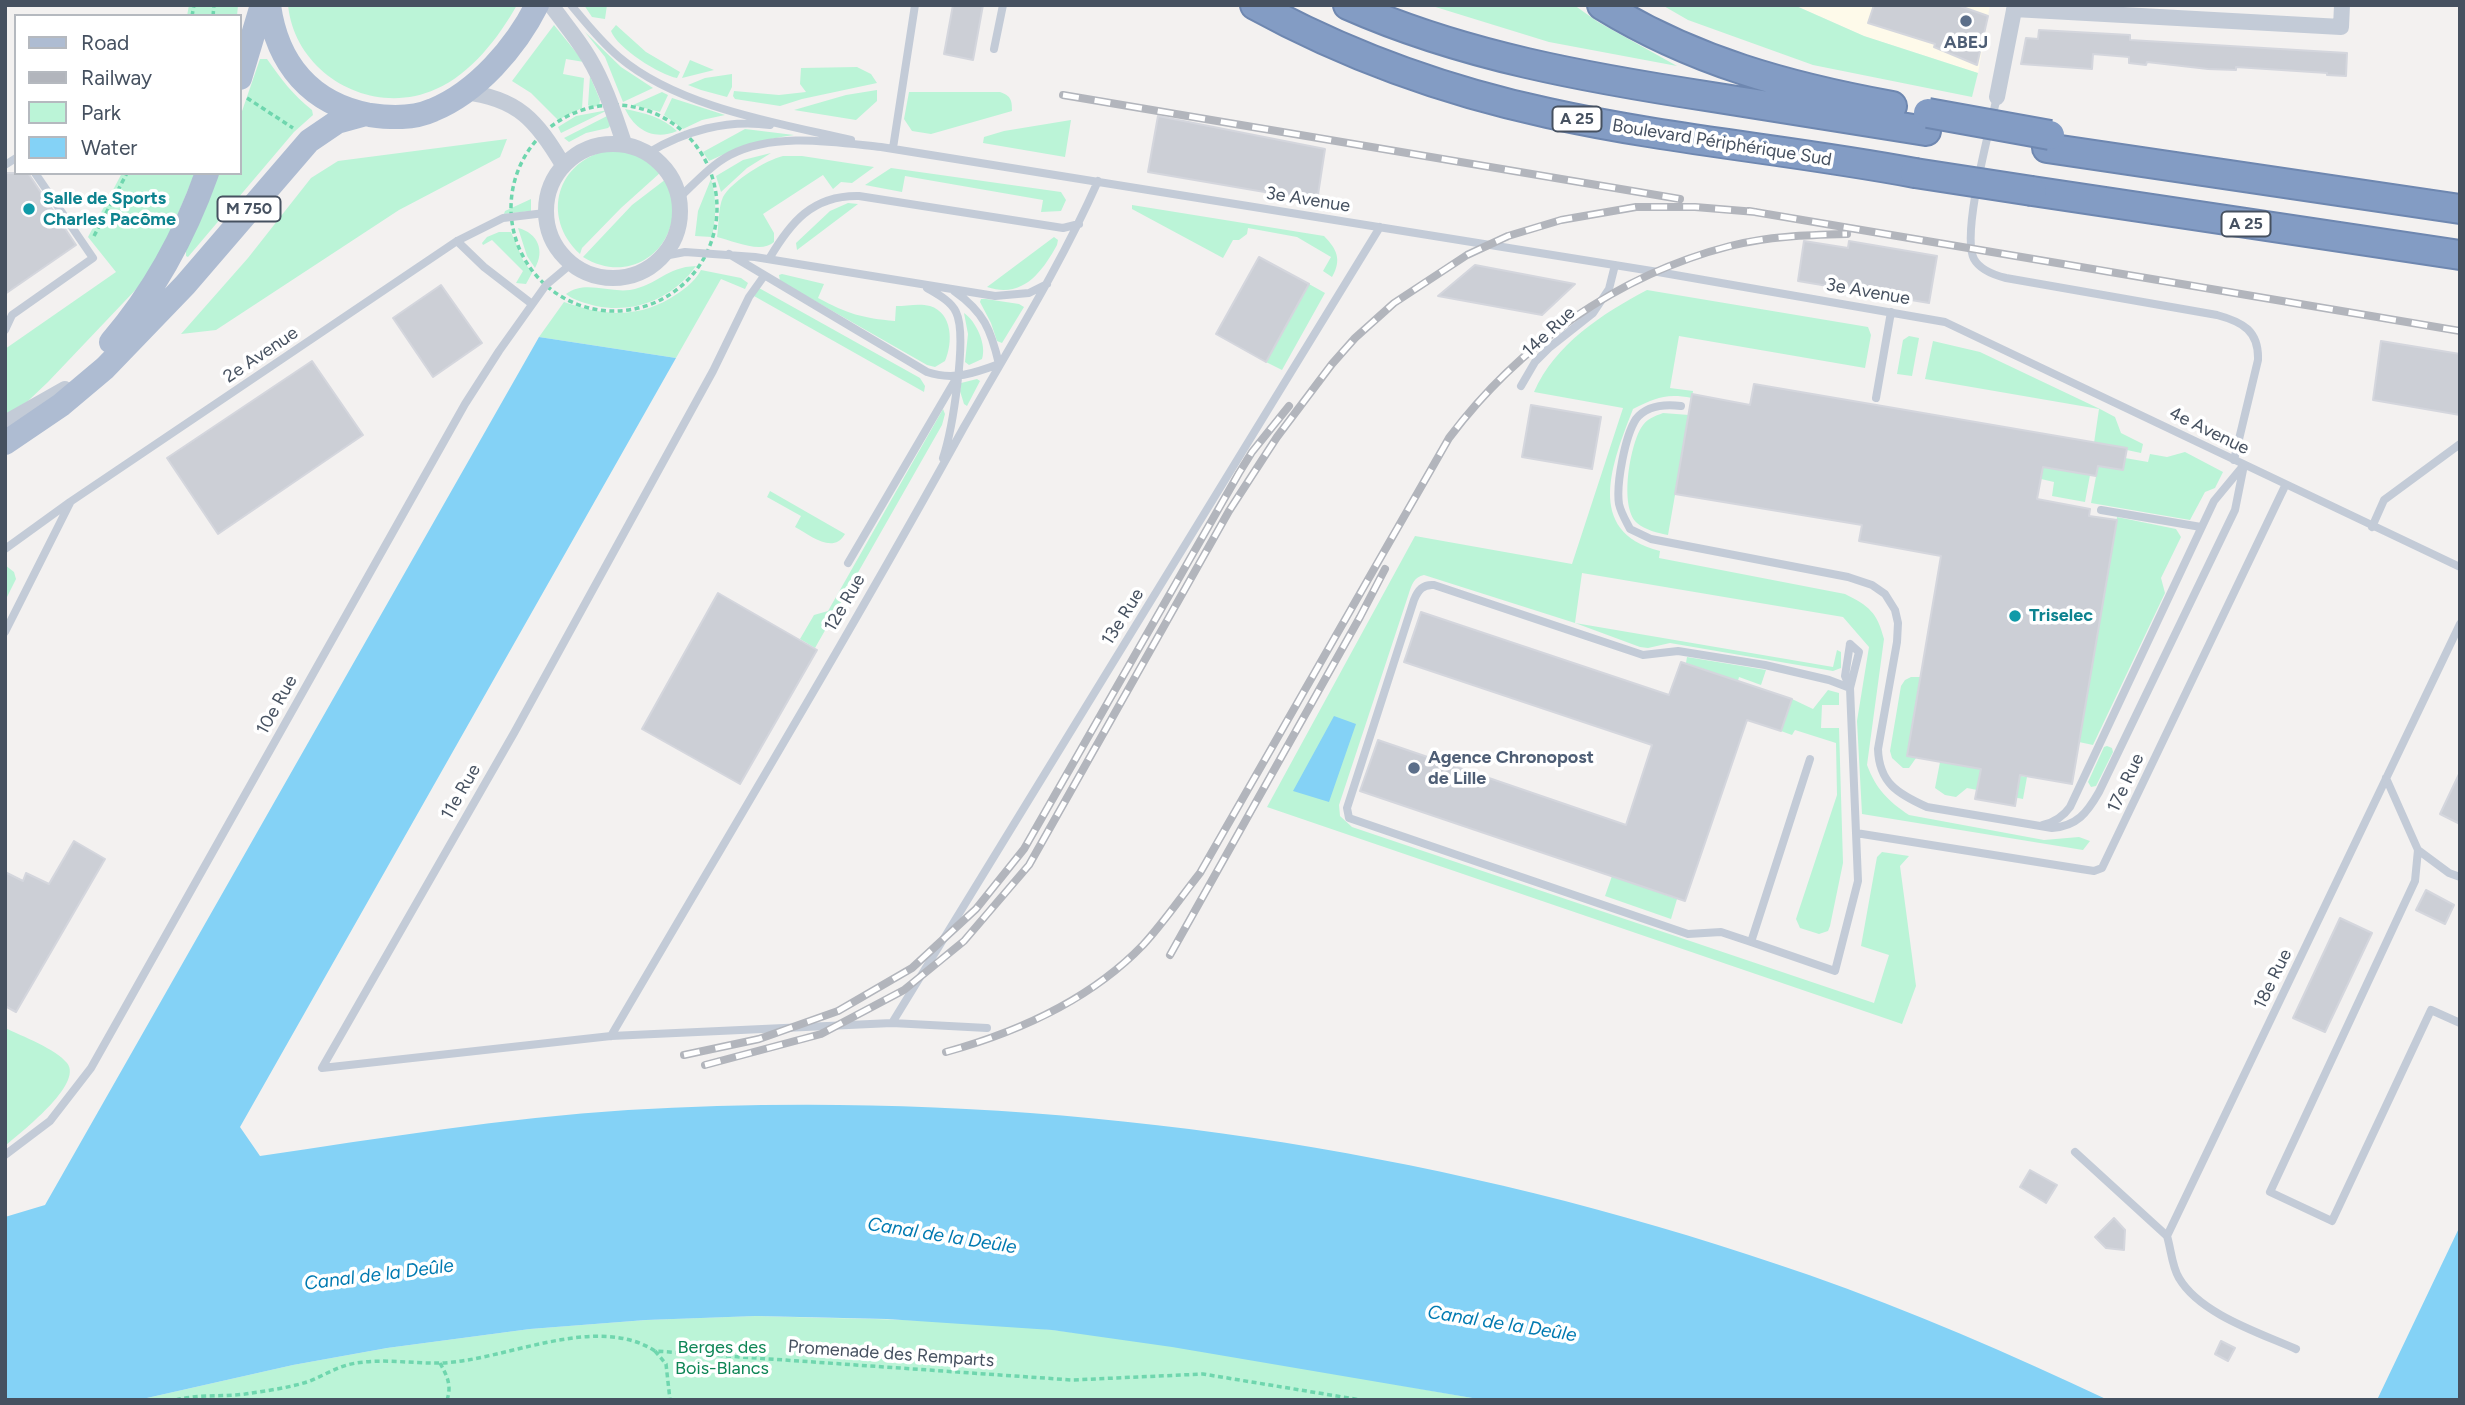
<!DOCTYPE html>
<html>
<head>
<meta charset="utf-8">
<style>
  body { margin:0 }
  #map { position:relative; width:2465px; height:1405px; overflow:hidden; background:#f3f1f0; font-family:Figtree,sans-serif }
  canvas { display:block }
  .frame { position:absolute; inset:0; border:7px solid #465160; pointer-events:none }
  .legend { position:absolute; left:14px; top:14px; width:228px; height:161px; box-sizing:border-box; background:#fff; border:2px solid #b5b9bf; margin:0; padding:9px 12px; list-style:none; font-size:21px; color:#465160 }
  .legend li { display:flex; align-items:center; gap:14px; height:35px }
  .legend b { width:35px; border:2px solid #b5b9bf }
</style>
</head>
<body>
<div id="map">
<canvas width="2465" height="1405"></canvas>
<div class="frame"></div>
<ul class="legend">
<li><b style="height:9px;background:#aebcd2"></b>Road</li>
<li><b style="height:9px;background:#b2b5bc"></b>Railway</li>
<li><b style="height:19px;background:#bbf4d7"></b>Park</li>
<li><b style="height:19px;background:#84d2f6"></b>Water</li>
</ul>
</div>
<script>
const ctx = document.querySelector('canvas').getContext('2d');
ctx.lineJoin = 'round';
function fill(path, color) {
  ctx.fillStyle = color;
  ctx.fill(path, 'evenodd');
}
function strokePath(path, color, width, dash) {
  ctx.strokeStyle = color;
  ctx.lineWidth = width;
  ctx.lineCap = dash ? 'butt' : 'round';
  ctx.setLineDash(dash || []);
  ctx.stroke(path);
}
function drawText(font, color, halo, rows, align = 'center') {
  ctx.font = font + ' Figtree,sans-serif';
  ctx.lineWidth = 7;
  ctx.setLineDash([]);
  ctx.textBaseline = 'middle';
  ctx.strokeStyle = halo;
  ctx.fillStyle = color;
  for (const [text, x, y, turn = 0] of rows) {
    ctx.save();
    ctx.translate(x, y);
    ctx.rotate((+turn || 0) * Math.PI / 180);
    ctx.textAlign = isNaN(turn) ? turn : align;
    if (halo) ctx.strokeText(text, 0, 0);
    ctx.fillText(text, 0, 0);
    ctx.restore();
  }
}
const commercial = new Path2D(`
  M1794,5H1990L1978,73L1864,36Z`);
const green = new Path2D(`
  M189,5H238L237,16H187Z
  M288,5H517C499,37 471,74 436,89C373,118 295,75 288,5Z
  M584,5H607L605,19L592,17Z
  M1429,5H1574L1598,22L1677,66L1549,42Z
  M1662,5H1794L1864,36L1978,73L1972,97L1813,65L1688,20Z
  M554,25L584,62L566,59L563,74L584,78L582,108L558,120L531,93L512,81Z
  M616,25L646,52L680,72L677,78C660,75 617,48 611,31Z
  M585,32L621,67L653,88L623,102L605,57Z
  M260,59H267C281,79 293,95 312,110L313,115L294,132L188,257L186,256V251L219,173H240V117Z
  M690,60L714,70L682,78Z
  M857,67L871,74L877,83L802,99L780,106L735,99L733,96L734,91L779,95L806,92L800,84L801,68Z
  M732,74V87L727,97L701,90L688,85L705,78Z
  M590,76L600,100L599,106L591,107L588,105Z
  M877,90V101L856,120L794,110L846,95Z
  M662,92L668,95L660,112L633,105Z
  M909,92H1000C1011,96 1012,100 1012,111L931,134L912,131L904,119Z
  M672,98L725,115L702,120L683,129L664,115Z
  M625,109C645,113 662,117 677,131C654,141 635,130 625,109Z
  M608,110L561,133L558,127L576,116Z
  M609,115L611,125L608,128L586,133L569,142L564,138Z
  M1071,120L1065,157L983,143L984,137L1004,131Z
  M745,129L794,135C763,139 737,148 709,161L703,152Z
  M507,139L500,157L399,210L216,330L181,334L248,258L311,178L338,161Z
  M611,150C632,151 646,157 661,172L621,208L582,248L580,254C540,217 557,159 611,150Z
  M771,153L747,168L721,192L716,176L743,160Z
  M783,156H802L874,167L852,183L841,182L833,189L823,175L763,214L774,233V242C761,254 734,241 717,237C719,225 718,208 723,197C732,181 766,160 783,156Z
  M891,168L1061,192L1066,200L1061,211L1041,212L1043,200L905,176L902,192L865,185Z
  M122,173H195L168,238L143,282L48,382L28,401L5,415V349L116,272L88,237Z
  M666,179C693,235 638,291 583,257L632,205Z
  M711,179C717,199 716,217 712,237L695,236L698,211Z
  M531,199V211L504,214L505,211Z
  M848,203L858,204L797,250L796,243L830,211Z
  M1132,205L1324,236C1337,249 1342,260 1332,277L1323,271L1331,257L1297,237L1248,228L1247,234L1239,240H1233L1223,258L1132,209Z
  M518,228C538,233 545,251 535,268L527,256Z
  M499,232H511L523,260L532,273L526,284L516,283L523,271L492,240L483,245L482,243L487,237Z
  M1054,237L1058,240L1057,245C1042,272 1023,299 987,287Z
  M696,266C673,298 636,314 596,306C585,303 575,301 566,294C585,280 608,293 630,290C658,285 666,267 696,266Z
  M701,270L741,278L748,283L745,289L721,279L676,358L539,337L564,302C601,315 634,319 669,299C682,291 694,283 701,270Z
  M782,274L824,284L818,298C848,314 862,318 895,321L896,306C907,306 919,303 930,306C953,313 953,343 945,361L935,367L927,365L780,281L779,275Z
  M1309,284L1325,293L1282,370L1266,362Z
  M759,288L920,378L925,386L924,392L754,296Z
  M1647,290L1868,327L1871,335L1865,368L1679,336L1670,388L1693,391L1692,398C1665,393 1656,398 1633,409C1613,461 1583,532 1660,551L1659,558L1845,594C1869,606 1877,612 1884,639L1867,765C1876,789 1888,801 1909,815L2044,840L2079,837L2090,841L2083,850L1862,814L1857,721L1869,647L1843,617L1582,573L1575,623L1833,667L1837,650L1841,652V668L1833,671L1670,643L1648,648L1640,647L1575,623L1424,575C1414,577 1412,584 1409,593L1339,805L1340,816L1352,827L1874,1003L1889,955L1861,946L1877,857L1882,852L1909,856L1900,866L1916,986L1902,1024L1267,807L1415,536L1572,564L1623,408L1534,392C1555,344 1602,314 1647,290Z
  M986,299L1019,304L1024,307L1002,343L997,341L991,323L980,302L981,299Z
  M964,313C976,321 987,345 982,359L969,365L965,362L968,334Z
  M1909,336L1919,338L1912,376L1897,374L1903,340Z
  M1933,341L1980,352L2100,409L2115,417L2121,433L2143,444L2141,453L2094,443L2099,409L1925,379Z
  M977,379L980,381L967,406L964,404L960,391L961,383Z
  M943,409L945,414L942,425L815,648L800,639L814,615L828,611Z
  M1663,413L1689,415L1668,535C1658,533 1645,530 1637,523C1619,507 1630,446 1641,428C1646,419 1655,416 1663,413Z
  M2185,452L2223,472L2215,488L2205,492L2190,520L2091,503L2098,466L2123,470L2125,458L2148,462L2150,454L2167,457Z
  M2044,456L2073,461L2071,472L2090,475L2085,502L2052,496L2054,482L2041,479Z
  M770,491L845,534C833,555 810,535 795,527L801,516L767,497Z
  M2117,517L2176,529L2181,537L2161,578L2165,593L2093,745L2079,742Z
  M5,565L14,572L16,579L5,601Z
  M1687,657L1766,670L1761,685L1739,677L1738,681L1686,663Z
  M1911,677H1920L1907,756L1916,758L1909,768H1903L1892,758L1890,751L1901,686L1905,680Z
  M1828,690L1839,693V705H1822L1821,728H1839L1843,863L1830,926L1828,931L1819,934L1800,928L1796,919L1837,795L1836,743L1795,730L1792,735L1781,731L1792,699L1813,709Z
  M2107,746L2112,748L2113,752L2096,786L2091,787L2088,782L2104,747Z
  M1940,762L2027,777L2023,799L1967,788L1956,797L1945,795L1935,788Z
  M1612,876L1677,899L1671,919L1605,896Z
  M5,1028C22,1036 56,1049 67,1063C84,1084 20,1133 5,1146Z
  M756,1316C854,1319 955,1319 1053,1330C1197,1346 1340,1375 1484,1400H138L293,1365L387,1348L530,1329L646,1320Z`);
const water = new Path2D(`
  M539,337L676,358L240,1127L260,1156C382,1138 504,1118 628,1110C1027,1086 1433,1143 1809,1275C1911,1311 2011,1354 2108,1400H1484L1172,1347L1052,1330L887,1319L756,1316L646,1320L530,1329L387,1348L293,1365L138,1400H5V1217L45,1205Z
  M1334,716L1356,724L1329,802L1293,791Z
  M2460,1226V1400H2377Z`);
const building = new Path2D(`
  M953,5H983L973,60L944,54Z
  M1874,5H1957L1988,16L1977,65L1934,47L1935,44L1868,23Z
  M2039,30L2130,35V40L2347,53L2346,76L2327,75V73L2236,67V70L2208,69L2147,62L2146,65L2129,63V57L2093,54L2092,69L2021,64L2026,38L2038,39Z
  M1158,116L1325,149L1317,201L1148,172Z
  M5,173H28L76,245L5,294Z
  M1804,241L1848,248L1849,241L1937,256L1929,303L1798,281Z
  M1259,257L1309,284L1266,362L1216,334Z
  M1475,265L1575,284L1542,315L1438,296Z
  M441,285L482,343L433,377L393,318Z
  M2381,341L2460,354V415L2373,400Z
  M312,361L363,435L218,534L167,458Z
  M1754,384L2127,448L2123,470L2098,466L2096,476L2043,467L2037,499L2090,509L2089,516L2117,520L2072,784L2020,775L2015,806L1975,799L1981,769L1907,756L1941,556L1859,541L1862,525L1675,494L1692,394L1750,405Z
  M1531,405L1601,417L1592,469L1522,457Z
  M718,593L817,650L740,784L642,729Z
  M1421,612L1669,695L1681,662L1792,699L1781,731L1747,720L1685,901L1360,791L1378,740L1626,825L1652,745L1404,662Z
  M2460,772V824L2440,814Z
  M74,841L105,859L16,1012L5,1006V872L23,881L26,873L49,884Z
  M2426,890L2454,905L2445,924L2416,910Z
  M2340,918L2372,933L2325,1032L2293,1018Z
  M2030,1170L2057,1185L2046,1203L2020,1187Z
  M2114,1218L2125,1230L2124,1250L2106,1248L2095,1237Z
  M2221,1341L2235,1348L2228,1361L2215,1354Z`);
const path = new Path2D(`
  M192,16L194,5
  M213,16L214,5
  M247,98L293,128
  M511 208a103 103 0 1 1 206 0a103 103 0 1 1-206 0Z
  M94,236L127,173
  M655,1351L666,1364L670,1400
  M440,1363C447,1376 452,1385 447,1400
  M176,1400C198,1394 222,1397 245,1394C265,1391 288,1388 307,1382C321,1377 333,1369 347,1365C378,1357 411,1364 442,1363C507,1360 596,1313 655,1351L1072,1380L1203,1374L1361,1400`);
const lane = new Path2D(`
  M571,5C586,23 601,42 619,57C678,107 777,123 851,140
  M994,49L1003,5
  M1997,97C1990,128 1961,234 1974,259C1980,270 1994,275 2006,278L2217,315C2243,322 2259,331 2258,360L2234,460
  M893,148L915,5
  M648,153C684,131 727,119 770,125
  M5,165L16,158
  M680,197C695,183 711,165 730,155C775,132 833,142 881,147L1658,272L1945,322L2460,567
  M457,241L484,267L532,304
  M729,254L927,372C953,381 975,373 999,364C991,330 984,312 954,291
  M664,256L685,252L755,257L995,296L1029,293L1047,284
  M769,259C790,223 812,195 859,196L1063,228L1079,224
  M764,276L749,297L713,371L514,733L322,1068L611,1036L892,1023L987,1028
  M927,288C937,294 951,301 956,312C968,336 952,431 943,458
  M5,330L12,315L93,258L35,173
  M1521,386L1535,362L1550,347L1593,313L1609,289L1615,265
  M1876,398L1891,312
  M1681,406C1665,404 1647,405 1636,419C1625,436 1616,484 1619,504C1621,513 1626,521 1630,529L1651,539L1848,577L1872,585L1885,594L1895,610L1898,623L1897,642L1878,749C1879,783 1898,794 1927,807L2052,828C2077,826 2087,813 2099,792L2235,510L2244,465
  M2101,510L2201,527
  M2372,527L2384,500L2460,444
  M5,549L70,502L457,241L503,218L545,213
  M848,563L957,377
  M5,632L70,503
  M1850,688L1859,652L1850,644
  M1810,759L1751,942L1835,971L1858,881L1850,688L1845,676L1850,644
  M2386,778L2418,850L2415,881L2270,1192L2332,1221L2431,1010L2460,1023
  M2043,825C2055,822 2063,817 2070,807L2214,501L2243,466
  M1856,833L2081,869L2094,871L2102,868L2285,486
  M2418,850L2449,873L2460,877
  M1751,942L1721,932L1688,934L1349,818L1347,808L1414,600C1418,590 1423,584 1434,585L1643,655L1678,651L1765,665L1829,680L1850,688
  M892,1023L1380,227
  M611,1036C729,834 851,632 964,427C1010,346 1060,267 1098,181
  M2075,1152L2167,1236L2460,624
  M5,1155L50,1121L91,1068L465,404L499,351L546,285L571,264
  M2167,1236C2171,1249 2172,1267 2179,1278C2200,1314 2260,1333 2296,1349`);
const street = new Path2D(`
  M551,5C564,23 578,39 589,58C605,85 614,114 624,143
  M2014,9L2341,27L2342,5
  M464,92C518,98 537,121 563,165
  M1997,97L2015,5
  M546 211a67 67 0 1 1 134 0a67 67 0 1 1-134 0Z
  M5,423L65,389`);
const primary = new Path2D(`
  M269,5C277,64 311,104 370,115C391,118 413,119 433,110C477,92 516,47 537,5
  M240,78L262,5
  M111,342C154,292 185,235 207,173
  M5,443L61,405L105,368L185,285L309,141L337,122L366,114`);
const highway = new Path2D(`
  M1255,5C1348,56 1446,91 1548,113C1669,140 1793,150 1915,173
  M1348,5C1463,56 1588,78 1712,97C1783,108 1855,120 1926,131
  M1602,5C1693,61 1788,87 1892,106
  M2047,148L2460,209
  M2032,191L2460,255`);
const rail = new Path2D(`
  M1063,95L1680,199
  M1749,211L2460,331
  M1170,955L1360,617L1385,569
  M946,1052C1018,1032 1090,1000 1143,945C1164,922 1181,897 1200,873L1449,438C1518,346 1617,275 1730,246C1768,236 1808,235 1847,234
  M684,1055L759,1039L838,1011L912,968L976,909L1024,849L1239,473L1252,452L1289,406
  M705,1065L821,1034L904,990L964,941L1029,865L1229,511L1277,437L1332,364L1355,338L1394,303L1467,255L1508,236L1561,220L1636,207H1695L1756,212`);
const highwayBridge = new Path2D(`
  M1928,113L2050,135
  M1915,173L2032,191`);
const markers = [
  [1966,21,7,"#5c6f8a"],
  [29,209,7,"#0f9aa8"],
  [2015,616,7,"#0f9aa8"],
  [1414,768,7,"#5c6f8a"]
];
const shields = [
  [1577,119,49],
  [249,209,63],
  [2246,224,49]
];
const shieldNames = [
  ["A 25",1577,119],
  ["M 750",249,209],
  ["A 25",2246,224]
];
const serviceNames = [
  ["ABEJ",1966,43],
  ["Agence Chronopost",1428,758,"left"],
  ["de Lille",1428,779,"left"]
];
const streetNames = [
  ["Boulevard Périphérique Sud",1722,143,9],
  ["3e Avenue",1308,200,9],
  ["3e Avenue",1868,292,10],
  ["14e Rue",1549,332,-43],
  ["2e Avenue",261,355,-34],
  ["4e Avenue",2209,431,26],
  ["12e Rue",845,603,-60],
  ["13e Rue",1123,617,-58],
  ["10e Rue",277,705,-61],
  ["17e Rue",2126,783,-65],
  ["11e Rue",461,792,-60],
  ["18e Rue",2273,979,-64],
  ["Promenade des Remparts",891,1354,4]
];
const cultureNames = [
  ["Salle de Sports",43,199],
  ["Charles Pacôme",43,220],
  ["Triselec",2029,616]
];
const parkNames = [
  ["Berges des",722,1348],
  ["Bois-Blancs",722,1369]
];
const waterNames = [
  ["Canal de la Deûle",942,1236,9],
  ["Canal de la Deûle",379,1275,-7],
  ["Canal de la Deûle",1502,1324,9]
];
fill(commercial, '#fefaea');
fill(green, '#bbf4d7');
fill(water, '#84d2f6');
fill(building, '#cccfd6');
strokePath(building, '#d4d6dd', 2);
strokePath(highway, '#6e87b0', 32);
strokePath(path, '#6fd6ae', 3.5, [5, 3.5]);
strokePath(lane, '#c3cbd7', 8);
strokePath(street, '#c3cbd7', 16);
strokePath(primary, '#aebcd2', 24);
strokePath(highway, '#839cc4', 28);
strokePath(rail, '#b2b5bc', 8);
strokePath(rail, '#fff', 5, [16]);
strokePath(highwayBridge, '#6e87b0', 32, []);
strokePath(highwayBridge, '#839cc4', 28);
for (const [x, y, r, color] of markers) {
  const dot = new Path2D();
  dot.arc(x, y, r, 0, 2 * Math.PI);
  ctx.fillStyle = color;
  ctx.fill(dot);
  strokePath(dot, '#fff', 2.5);
}
for (const [x, y, w] of shields) {
  const box = new Path2D();
  box.roundRect(x - w / 2, y - 12.5, w, 25, 5);
  ctx.fillStyle = '#fff';
  ctx.fill(box);
  strokePath(box, '#465160', 2);
}
drawText('bold 16px', '#465160', null, shieldNames);
drawText('bold 18px', '#4e5e75', '#fff', serviceNames);
drawText('18px', '#465160', '#fff', streetNames);
drawText('bold 18px', '#0d838f', '#fff', cultureNames, 'left');
drawText('18px', '#0d8555', '#fff', parkNames);
drawText('italic 19px', '#017ab1', '#fff', waterNames);
</script>
</body>
</html>
